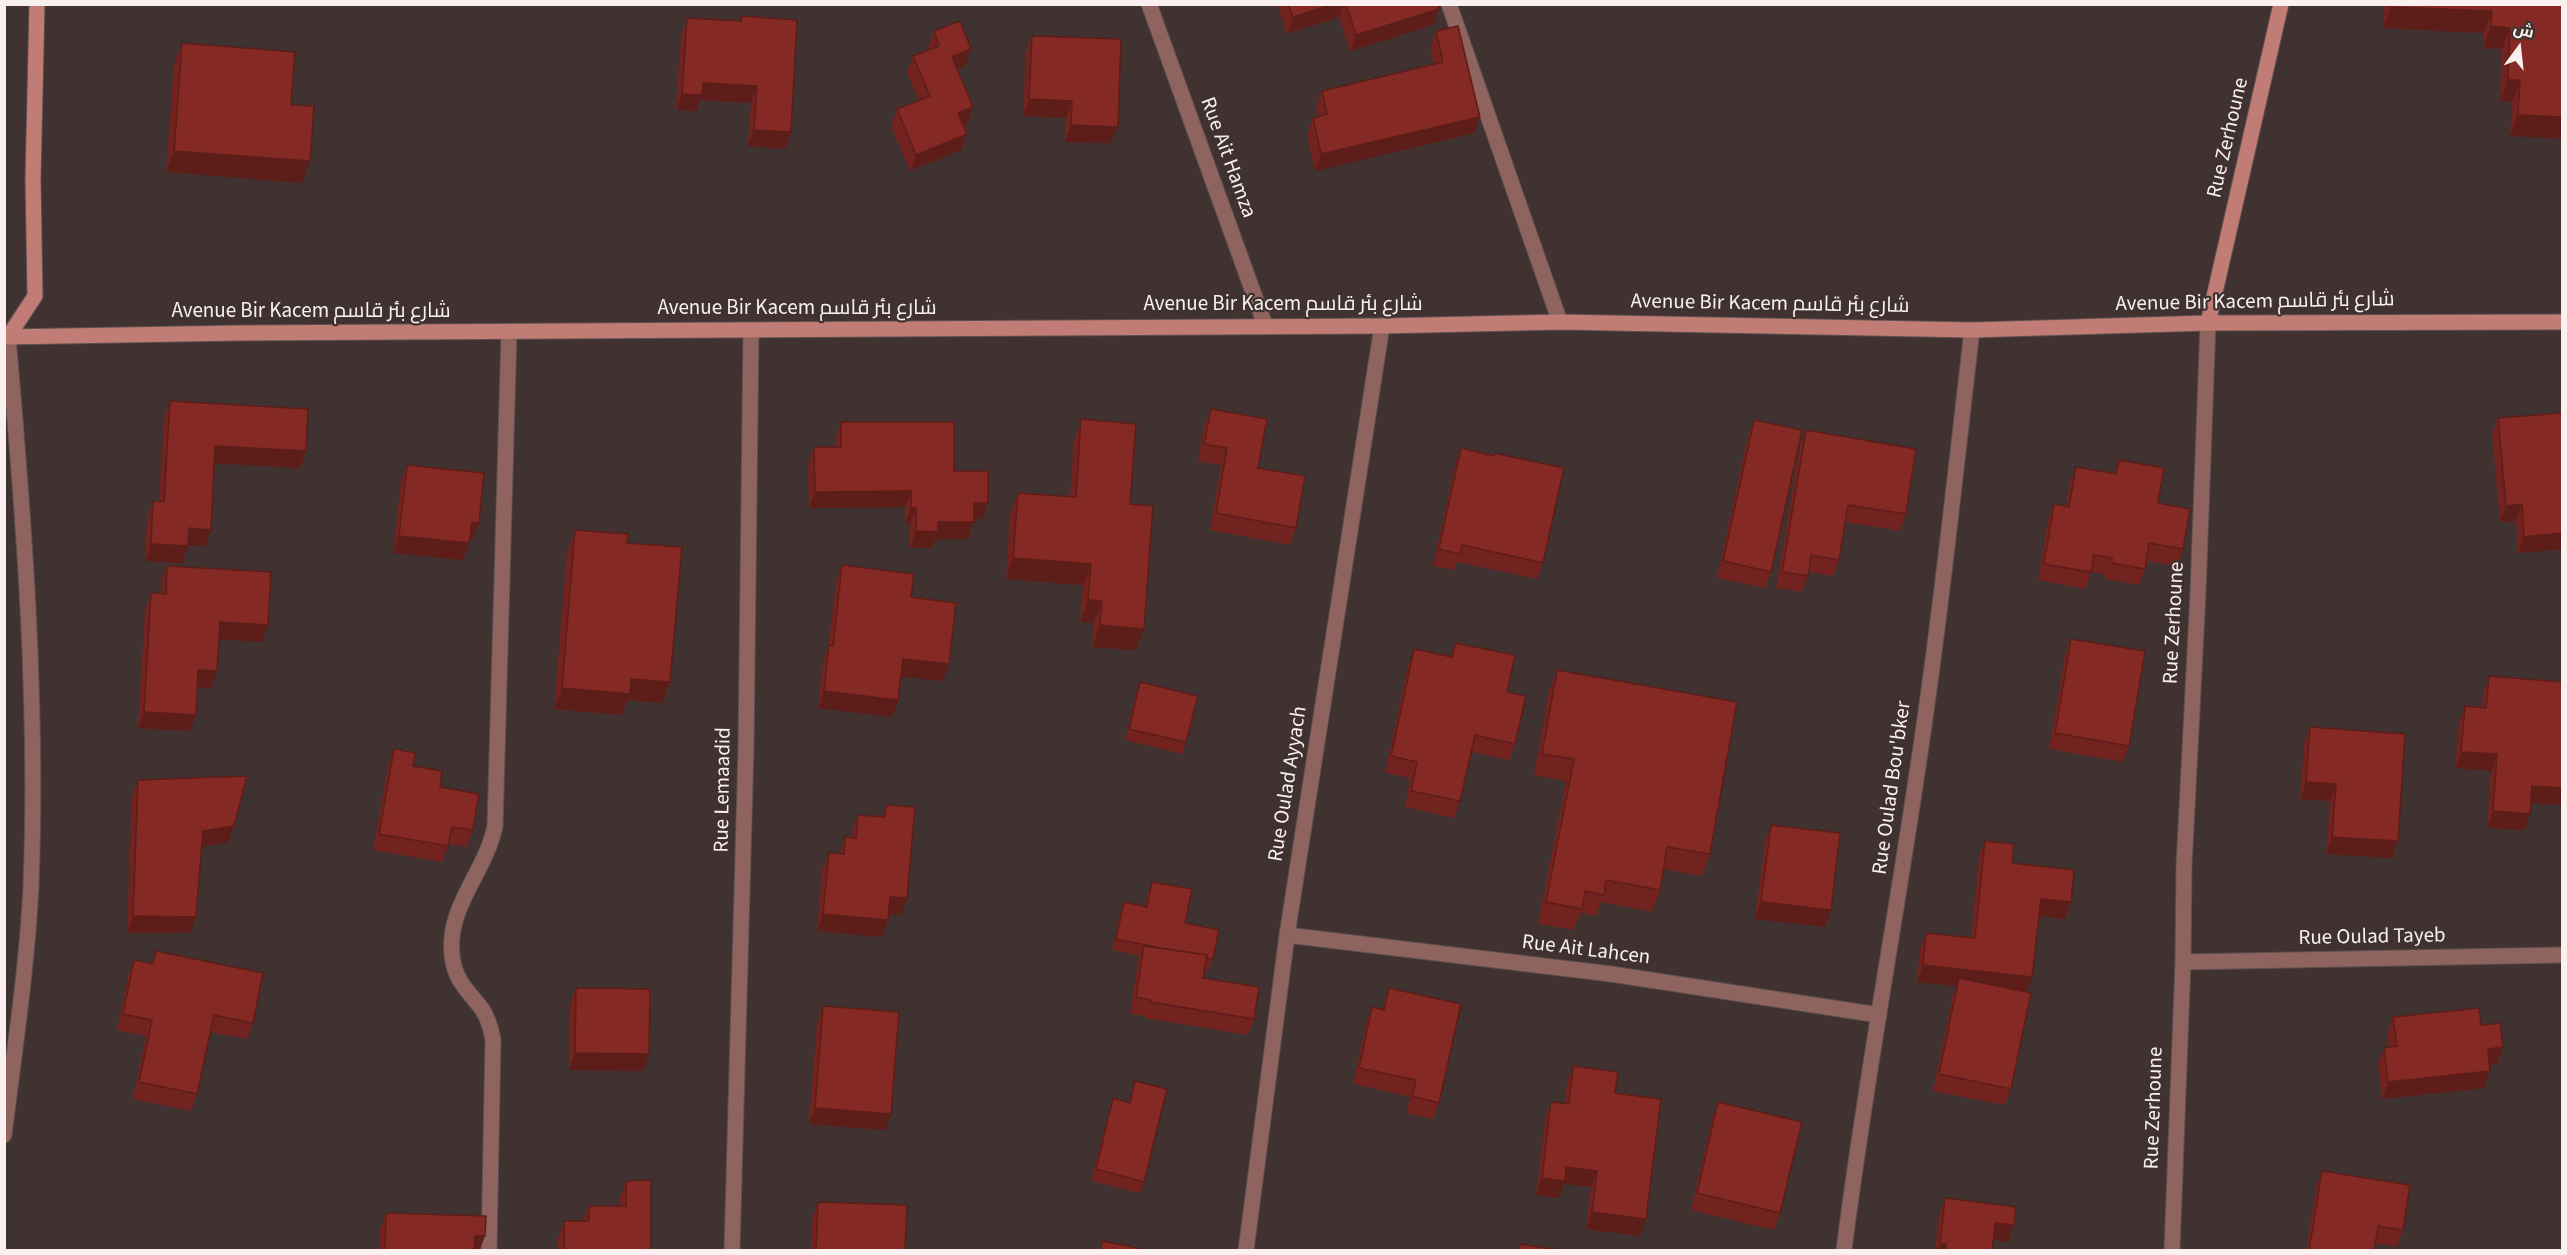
<!DOCTYPE html>
<html>
<head>
<meta charset="utf-8">
<style>
  body { margin:0 }
  #map { position:relative; width:2567px; height:1255px; overflow:hidden; background:#3f3230; font-family:"Source Sans 3",Cairo,sans-serif }
  canvas { display:block }
  .frame { position:absolute; inset:0; border:6px solid #f9f0ef; pointer-events:none }
  .north { position:absolute; left:2489px; top:18px; width:60px; height:60px; -webkit-text-stroke:4px #3f3230; paint-order:stroke; rotate:15deg; font-size:16px; font-weight:700; line-height:24px; text-align:center; color:#f9f0ef }
  .north::after { content:''; display:block; margin:auto; width:21px; height:27px; background:#f9f0ef; clip-path:polygon(50% 0,100% 100%,50% 72%,0 100%) }
</style>
</head>
<body>
<div id="map">
<canvas width="2567" height="1255"></canvas>
<div class="frame"></div>
<div class="north">ش</div>
</div>
<script>
const ctx = document.querySelector('canvas').getContext('2d');
ctx.lineJoin = 'round';
function strokePath(path, color, width, dash) {
  ctx.strokeStyle = color;
  ctx.lineWidth = width;
  ctx.lineCap = dash ? 'butt' : 'round';
  ctx.setLineDash(dash || []);
  ctx.stroke(path);
}
function fill(path, color) {
  ctx.fillStyle = color;
  ctx.fill(path, 'evenodd');
}
function drawText(font, color, halo, rows, align = 'center') {
  ctx.font = font + ' "Source Sans 3",Cairo,sans-serif';
  ctx.lineWidth = 4.5;
  ctx.setLineDash([]);
  ctx.textBaseline = 'middle';
  ctx.strokeStyle = halo;
  ctx.fillStyle = color;
  for (const [text, x, y, turn = 0] of rows) {
    ctx.save();
    ctx.translate(x, y);
    ctx.rotate((+turn || 0) * Math.PI / 180);
    ctx.textAlign = isNaN(turn) ? turn : align;
    if (halo) ctx.strokeText(text, 0, 0);
    ctx.fillText(text, 0, 0);
    ctx.restore();
  }
}
const street = new Path2D(`
  M1149,4L1265,325
  M1449,4L1560,322
  M1287,935L1611,974L1879,1015
  M2183,962L2562,955
  M4,1135C14,1053 27,969 31,886C38,702 24,520 8,337
  M489,1250L493,1039C491,1029 488,1018 482,1009C470,993 457,983 453,962C443,909 485,875 495,826L509,332
  M732,1250L746,748L751,330
  M1246,1250L1287,935L1382,326
  M1844,1250C1863,1098 1891,946 1914,793C1938,639 1954,485 1972,330
  M2172,1250L2183,962L2184,866L2198,593L2208,323`);
const secondary = new Path2D(`
  M2208,323L2281,4
  M4,333L8,337L35,296L33,179L37,4
  M4,337L239,333L1382,326L1560,322L1972,330L2208,323L2562,322`);
const wall = new Path2D(`
  M1277,4H1438L1439,9L1433,25L1350,51L1339,17L1287,34Z
  M2384,4H2562L2510,136L2512,102L2500,101L2502,49L2483,48L2484,33L2383,28Z
  M741,16L791,132L785,149L748,146L751,103L700,100L696,111L676,110L681,35L687,18L739,21Z
  M934,31L965,66L957,69L973,107L967,124L963,125L961,150L910,171L891,126L897,109L919,100L907,73L913,56L929,50L928,48Z
  M1436,31L1474,133L1315,171L1307,135L1313,118L1318,117L1316,107L1322,91L1434,64L1430,48Z
  M1032,36L1111,143L1065,142L1066,118L1023,116L1026,52Z
  M182,43L291,105L302,183L166,172L174,64Z
  M170,401L306,451L300,468L214,463L211,530L205,546L188,545L182,563L145,561L147,517L153,501H159L164,418Z
  M1211,409L1258,468L1296,528L1290,545L1210,530L1221,465L1198,461L1204,425Z
  M2562,413V549L2518,553L2516,521L2500,522L2492,434L2498,418Z
  M1081,419L1130,504L1136,650L1092,647L1094,623L1080,622L1083,585L1006,579L1010,514L1018,493L1070,496L1074,441Z
  M1754,420L1771,572L1765,588L1717,578L1748,436Z
  M841,422L954,471L982,519H974L968,539H935L932,548H910V524H905V507L809,508L808,464L814,447H835V439Z
  M1806,430L1906,514L1900,531L1845,522L1839,560L1833,576L1809,572L1802,592L1776,588L1800,446Z
  M1461,448L1493,455L1494,453L1543,563L1537,579L1457,562L1454,570L1433,566L1455,465Z
  M2119,460L2158,503L2183,549L2177,566L2147,561L2145,569L2139,585L2106,579V575L2091,572L2085,589L2038,580L2048,521L2054,504L2066,506L2070,483L2076,467L2114,473Z
  M407,465L479,523L473,539H470L469,543L463,560L393,553L401,481Z
  M575,530L627,543L663,703L627,700L622,715L554,709L567,551Z
  M842,565L911,597L943,681L901,676L898,700L892,717L818,708L823,662L828,648L836,582Z
  M167,566L262,642L219,639L211,688L197,687L190,731L138,728L145,610L151,593L161,594V582Z
  M2071,639L2129,746L2123,762L2049,749L2065,655Z
  M1455,643L1507,692L1515,744L1509,760L1471,752L1460,801L1454,818L1405,807L1410,778L1385,773L1408,666L1414,649L1450,657Z
  M1557,670L1710,854L1702,876L1663,869L1660,890L1652,912L1601,902L1596,916L1580,913L1574,930L1538,924L1566,781L1534,775L1549,691Z
  M2489,676L2562,682V805L2531,803L2524,830L2487,828L2491,771L2455,768L2459,723L2465,706L2482,708L2483,693Z
  M1140,682L1186,742L1182,754L1125,740L1136,693Z
  M2310,727L2398,841L2392,858L2326,854L2330,801L2300,799L2304,744Z
  M394,749L440,787L473,830L467,847L449,844L442,862L373,850L388,766Z
  M138,780L234,826L228,842L201,847L190,933H127L132,796Z
  M886,805L901,915L888,914V920L882,937L817,931L822,869L829,853L839,854L845,837L851,838L852,831L858,815L882,817Z
  M1771,825L1825,927L1755,919L1765,842Z
  M1985,841L2012,863L2071,902L2065,919L2039,916L2011,1089L2005,1105L1933,1091L1953,995L1957,986L1917,982L1920,949L1926,933L1971,938L1979,857Z
  M1152,882L1213,959L1209,970L1205,969L1203,978L1254,1019L1248,1035L1145,1018V1016L1130,1014L1138,962L1140,956L1112,950L1120,914L1124,902L1145,907L1148,893Z
  M156,951L253,1023L247,1039L210,1032L197,1094L191,1111L133,1099L146,1036L117,1030L128,977L134,960L151,964Z
  M576,988L649,1054L643,1071L569,1070L570,1005Z
  M1389,988L1439,1103L1433,1119L1406,1113L1410,1097L1353,1084L1366,1024L1372,1007L1382,1009Z
  M823,1006L885,1130L809,1124L817,1023Z
  M2393,1017L2481,1025L2503,1047L2497,1064H2490L2484,1088L2382,1099L2378,1064L2384,1048L2389,1047L2387,1034Z
  M1573,1066L1615,1093L1640,1236L1586,1229L1591,1187L1564,1184L1559,1198L1536,1195L1545,1119L1551,1102L1565,1104L1567,1083Z
  M1135,1081L1144,1182L1140,1193L1091,1181L1109,1110L1113,1098L1129,1103Z
  M1718,1102L1780,1213L1774,1230L1691,1210L1712,1119Z
  M2322,1171L2403,1230L2397,1247L2375,1243L2374,1251H2306L2316,1188Z
  M626,1181L651,1251H558V1238L564,1221H583L589,1206H620V1197Z
  M1945,1198L2014,1225L2008,1242L1993,1240L1992,1251H1935L1939,1215Z
  M818,1202L905,1251H811L812,1219Z
  M386,1213L485,1236L479,1251H379L380,1229Z`);
const shadedWall = new Path2D(`
  M1333,4H1343L1339,17L1287,34L1293,17Z
  M2391,7L2492,11L2484,33L2383,28Z
  M1439,9L1433,25L1350,51L1356,35Z
  M2491,26L2510,28L2502,49L2483,48Z
  M971,49L965,66L946,73L952,57Z
  M2508,80H2520L2512,102L2500,101Z
  M703,83L757,86L751,103L700,100L696,111L676,110L682,94Z
  M1029,99L1072,101L1066,118L1023,116Z
  M973,107L967,124L952,130L958,113Z
  M2518,115L2562,117V139L2510,136Z
  M1480,117L1474,133L1315,171L1321,154Z
  M1071,125L1118,127L1111,143L1065,142Z
  M754,130L791,132L785,149L748,146Z
  M967,134L961,150L910,171L916,155Z
  M174,151L310,161L302,183L166,172Z
  M215,446L306,451L300,468L209,463Z
  M911,491L905,507L809,508L815,492Z
  M974,503H988L982,519H968Z
  M2522,504L2516,521L2500,522L2506,506Z
  M911,508H916L910,524H905Z
  M472,522L479,523L473,539L466,538Z
  M938,522H974L968,539H935L932,548H910L916,531Z
  M189,528L211,530L205,546L183,545Z
  M2562,533V549L2518,553L2524,537Z
  M399,536L469,543L463,560L393,553Z
  M151,544L188,546L182,563L145,561Z
  M1013,558L1091,564L1083,585L1006,579Z
  M1088,600L1102,601L1094,623L1080,622Z
  M220,622L268,625L262,642L213,639Z
  M1100,625L1144,629L1136,650L1092,647Z
  M903,659L949,664L943,681L897,676Z
  M198,670L217,671L211,688L192,687Z
  M631,679L670,682L663,703L627,700L622,715L554,709L562,688Z
  M824,691L898,700L892,717L818,708Z
  M144,712L196,715L190,731L138,728Z
  M2461,752L2497,754L2491,771L2455,768Z
  M2306,782L2336,784L2330,801L2300,799Z
  M2532,786L2562,788V805L2526,802Z
  M2493,811L2530,814L2524,830L2487,828Z
  M234,826L228,842L197,848L203,831Z
  M2332,837L2398,841L2392,858L2326,854Z
  M890,897L907,898L901,915L884,913Z
  M2041,899L2071,902L2065,919L2035,916Z
  M1761,902L1831,910L1825,927L1755,919Z
  M823,914L888,920L882,937L817,931Z
  M133,916L196,917L190,933H127Z
  M1923,965L2032,977L2026,994L1959,978L1957,986L1917,982Z
  M2503,1047L2497,1064L2482,1065L2488,1049Z
  M575,1053L649,1054L643,1071L569,1070Z
  M2490,1071L2484,1088L2382,1099L2388,1082Z
  M815,1108L891,1114L885,1130L809,1124Z
  M1566,1167L1597,1171L1591,1187L1564,1184L1559,1198L1536,1195L1542,1178Z
  M1592,1212L1646,1219L1640,1236L1586,1229Z
  M1995,1223L2014,1225L2008,1242L1989,1239Z
  M475,1236H485L479,1251H469Z
  M1940,1244H1946L1944,1251H1938Z`);
const building = new Path2D(`
  M1288,4H1333L1293,17Z
  M1346,4H1438L1439,9L1356,35Z
  M2391,4H2562V117L2518,115L2520,80H2508L2510,28L2491,26L2492,11L2391,7Z
  M741,16L797,20L791,132L754,130L757,86L703,83L702,95L682,94L687,18L741,21Z
  M960,21L971,49L952,57L973,107L958,113L967,134L916,155L897,109L930,96L913,56L939,46L934,31Z
  M1458,26L1480,117L1321,154L1313,118L1327,114L1322,91L1443,62L1436,31Z
  M1032,36L1121,39L1118,127L1071,125L1072,101L1029,99Z
  M182,43L295,52L291,105L314,106L310,161L174,151Z
  M170,401L308,409L306,451L215,446L211,530L189,528L188,546L151,544L153,501L164,502Z
  M1211,409L1267,419L1258,468L1305,476L1296,528L1216,513L1227,448L1204,444Z
  M2562,413V533L2524,537L2522,504L2506,506L2498,418Z
  M1081,419L1136,424L1130,504L1153,506L1144,629L1100,625L1102,601L1088,600L1091,564L1013,558L1018,493L1076,497Z
  M1754,420L1802,430L1771,572L1723,561Z
  M841,422H954V471H988V503H974V522H938V532L916,531V508H911V491L815,492L814,447H841Z
  M1806,430L1916,449L1906,514L1848,505L1839,560L1811,555L1808,576L1782,572Z
  M1461,448L1494,456V453L1564,468L1543,563L1462,545L1460,554L1439,549Z
  M2119,460L2164,468L2158,503L2190,509L2183,549L2149,543L2145,569L2112,563V558L2094,555L2091,572L2044,564L2054,504L2069,507L2076,467L2116,474Z
  M407,465L484,473L479,523L472,522L469,543L399,536Z
  M575,530L628,534L627,543L682,547L670,682L631,679L630,694L562,688Z
  M842,565L914,574L911,597L956,603L949,664L903,659L898,700L824,691L829,645L833,646Z
  M167,566L271,572L268,625L220,622L217,671L198,670L196,715L144,712L151,593L166,594Z
  M2071,639L2145,651L2129,746L2055,733Z
  M1455,643L1515,655L1507,692L1526,696L1515,744L1475,735L1460,801L1411,791L1417,762L1391,756L1414,649L1452,657Z
  M1557,670L1737,702L1710,854L1667,847L1660,890L1606,880L1604,895L1585,891L1582,909L1546,902L1574,759L1542,754Z
  M2489,676L2562,682V788L2532,786L2530,814L2493,811L2497,754L2461,752L2465,706L2486,708Z
  M1140,682L1198,696L1186,742L1129,729Z
  M2310,727L2405,734L2398,841L2332,837L2336,784L2306,782Z
  M394,749L415,753L413,766L442,771L440,787L479,794L473,830L452,827L448,846L379,834Z
  M247,776L234,826L203,831L196,917L133,916L138,780Z
  M886,805L915,807L907,898L890,897L888,920L823,914L829,853L844,854L845,837L856,838L858,815L885,817Z
  M1771,825L1840,833L1831,910L1761,902Z
  M1985,841L2014,844L2012,863L2074,870L2071,902L2041,899L2032,977L1923,965L1926,933L1975,938Z
  M1152,882L1192,889L1185,923L1219,930L1213,959L1207,958V955L1161,948L1116,939L1124,902L1147,907Z
  M1144,946L1207,955L1203,978L1259,987L1254,1019L1151,1002V1000L1136,997Z
  M156,951L263,973L253,1023L214,1015L197,1094L139,1082L152,1020L123,1014L134,960L153,964Z
  M1959,978L2031,993L2011,1089L1939,1074Z
  M576,988L650,989L649,1054L575,1053Z
  M1389,988L1461,1004L1439,1103L1412,1096L1416,1080L1359,1068L1372,1007L1384,1010Z
  M823,1006L899,1012L891,1114L815,1108Z
  M2479,1008L2481,1025L2500,1023L2503,1047L2488,1049L2490,1071L2388,1082L2384,1048L2397,1046L2393,1017Z
  M1573,1066L1618,1072L1615,1093L1661,1099L1646,1219L1592,1212L1597,1171L1566,1167L1565,1181L1542,1178L1551,1102L1569,1104Z
  M1135,1081L1167,1089L1144,1182L1096,1169L1113,1098L1130,1103Z
  M1718,1102L1802,1122L1780,1213L1697,1193Z
  M2322,1171L2410,1185L2403,1230L2378,1226L2374,1251H2309Z
  M651,1180V1251H564V1221H589V1206H626V1181Z
  M1945,1198L2016,1207L2014,1225L1995,1223L1992,1251H1945L1946,1244H1940Z
  M818,1202L907,1205L905,1251H816Z
  M386,1213L486,1216L485,1236H475L474,1251H385Z
  M1102,1241L1153,1251H1101Z
  M1520,1244L1567,1251H1519Z`);
const streetNames = [
  ["Rue Zerhoune",2229,138,-77],
  ["Rue Ait Hamza",1227,158,70],
  ["Avenue Bir Kacem شارع بئر قاسم",2255,303,-1],
  ["Avenue Bir Kacem شارع بئر قاسم",1283,305],
  ["Avenue Bir Kacem شارع بئر قاسم",1770,305,1],
  ["Avenue Bir Kacem شارع بئر قاسم",797,309],
  ["Avenue Bir Kacem شارع بئر قاسم",311,312],
  ["Rue Zerhoune",2175,623,-87],
  ["Rue Oulad Ayyach",1289,784,-81],
  ["Rue Oulad Bou'bker",1893,788,-82],
  ["Rue Lemaadid",724,790,-89],
  ["Rue Oulad Tayeb",2372,938,-1],
  ["Rue Ait Lahcen",1586,951,7],
  ["Rue Zerhoune",2155,1108,-88]
];
strokePath(street, '#5d504f', 17);
strokePath(secondary, '#5d504f', 17);
strokePath(street, '#8f645f', 15);
strokePath(secondary, '#c17d75', 15);
fill(wall, '#72231f');
fill(shadedWall, '#5d1d19');
fill(building, '#852924');
strokePath(building, '#5d1d19', 1.5);
drawText('21px', '#f9f0ef', '#3f3230', streetNames);
</script>
</body>
</html>
